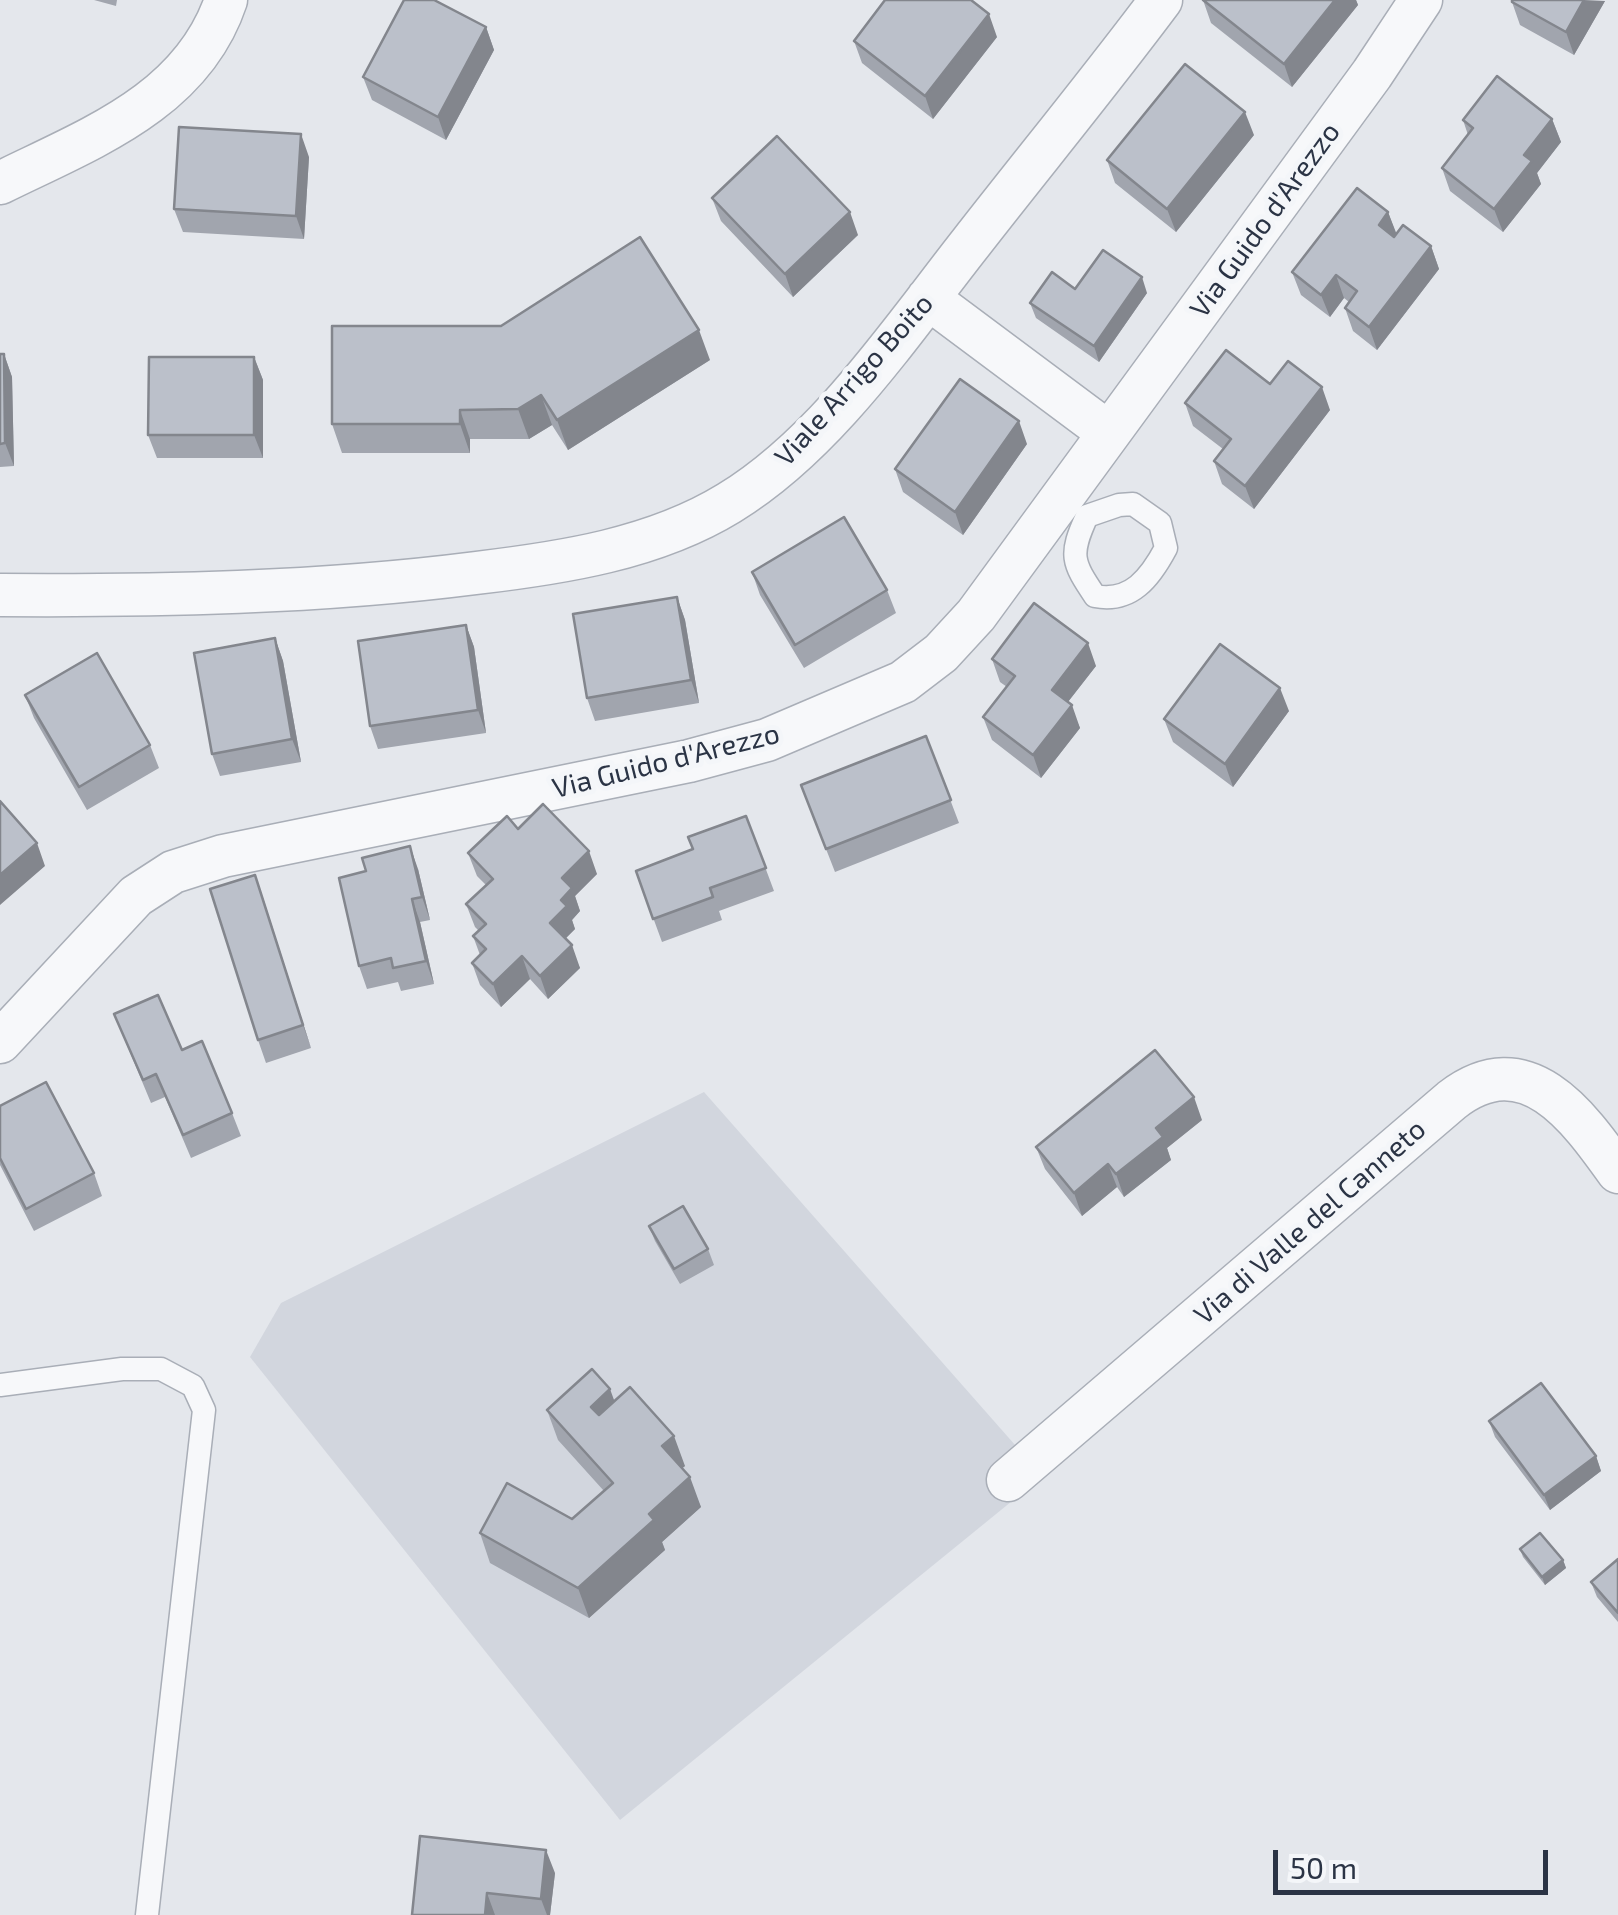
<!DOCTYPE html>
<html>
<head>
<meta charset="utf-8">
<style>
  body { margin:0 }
  #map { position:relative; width:1618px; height:1915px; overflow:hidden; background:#e4e7ec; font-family:"Exo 2",sans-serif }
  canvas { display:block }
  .scale { position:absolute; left:1273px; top:1850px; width:275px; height:45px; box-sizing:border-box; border:5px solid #2b3445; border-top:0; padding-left:12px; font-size:30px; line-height:35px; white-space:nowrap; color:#2b3445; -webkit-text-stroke:8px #f4f6f9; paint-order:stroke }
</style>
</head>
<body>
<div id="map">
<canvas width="1618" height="1915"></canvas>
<div class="scale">50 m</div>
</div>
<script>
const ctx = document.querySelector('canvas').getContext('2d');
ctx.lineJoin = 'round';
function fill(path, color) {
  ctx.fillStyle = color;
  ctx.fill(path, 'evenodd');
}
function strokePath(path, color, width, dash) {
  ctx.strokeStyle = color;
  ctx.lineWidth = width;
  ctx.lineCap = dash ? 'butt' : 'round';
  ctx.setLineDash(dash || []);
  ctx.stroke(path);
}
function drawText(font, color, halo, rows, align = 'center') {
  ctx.font = font + ' "Exo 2",sans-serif';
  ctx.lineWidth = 10;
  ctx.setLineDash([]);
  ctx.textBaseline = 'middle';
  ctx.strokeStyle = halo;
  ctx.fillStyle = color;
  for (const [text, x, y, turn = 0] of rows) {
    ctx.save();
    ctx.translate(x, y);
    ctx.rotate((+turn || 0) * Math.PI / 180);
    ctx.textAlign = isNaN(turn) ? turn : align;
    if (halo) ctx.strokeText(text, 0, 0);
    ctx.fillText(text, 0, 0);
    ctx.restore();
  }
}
const built = new Path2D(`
  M704,1092L1023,1454L1017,1497L620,1820L250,1357L281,1303Z`);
const lane = new Path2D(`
  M1133,504L1160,523L1166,548C1150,578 1131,603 1095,596C1072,562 1069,555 1087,516L1119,505Z
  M0,1385L122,1369H161L193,1386L204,1410L147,1915`);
const street = new Path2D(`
  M0,183C89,139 192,102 226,0
  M928,298L1109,433
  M0,595C158,596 319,593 476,573C561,563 654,549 729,503C826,444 900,333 970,244C1033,163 1099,83 1161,0
  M0,1042L136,896L173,872L223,856L689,761L767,740L903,682L941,653L976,615L1372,74L1421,0
  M1008,1480L1452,1100C1526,1043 1578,1116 1618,1172`);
const wall = new Path2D(`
  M94,0H117L116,6Z
  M1203,0H1356L1358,5L1292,87L1211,23Z
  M1605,1L1574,55L1520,25L1512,2Z
  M486,27L494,50L446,140L372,100L363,77Z
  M997,37L933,119L862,63L854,41Z
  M1552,119L1561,142L1537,173L1541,184L1503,232L1450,191L1442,168L1468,135L1463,120Z
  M1254,135L1176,232L1115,183L1107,160Z
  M309,157L304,239L183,232L174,209Z
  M712,198L858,235L793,297L721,221Z
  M1388,212L1396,234L1431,246L1439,269L1377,350L1353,331L1345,308L1349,302L1344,298L1330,317L1301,295L1292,272Z
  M1075,289L1147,293L1099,362L1036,318L1030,303Z
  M0,354H4L12,377L14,466L0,467Z
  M254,357L263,380V458H157L148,435Z
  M710,360L568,450L552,425L529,439H470V453H342L332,424Z
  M1270,384L1330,410L1254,509L1222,484L1214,461L1223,449L1193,426L1185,403Z
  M1027,444L963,535L903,492L895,469Z
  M752,572L887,590L896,613L804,668L760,595Z
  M677,597L685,620L699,703L595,721L587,698Z
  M466,625L474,647L486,733L378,749L370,726Z
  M275,638L283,661L301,762L220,776L212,754Z
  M992,659L1096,666L1068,702L1080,728L1041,778L992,740L983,717L1007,687L1000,682Z
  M25,695L150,745L159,768L87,810L34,718Z
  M1289,711L1233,787L1173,742L1164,719Z
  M926,736L959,823L835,872L801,785Z
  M746,816L774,891L719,911L722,920L662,942L636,871L693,849Z
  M518,829L597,874L575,896L580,911L572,920L575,929L565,939L580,968L548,999L530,979L501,1007L480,985L472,963L480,955L473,936L479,931L475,927L466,904L486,885L477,876L468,853Z
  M418,869L430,920L420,922L434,984L401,991L398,982L367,989L359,966Z
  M263,898L311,1048L266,1063L258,1040Z
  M114,1014L182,1050L232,1113L241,1136L191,1158L165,1097L151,1103Z
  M0,1106L94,1173L102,1196L34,1231L0,1165Z
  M1202,1120L1167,1148L1171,1160L1124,1197L1117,1187L1082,1216L1045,1169L1036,1147Z
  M649,1226L708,1249L714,1265L680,1284L655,1241Z
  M615,1401L685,1466L682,1468L701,1507L662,1542L665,1550L589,1618L490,1563L480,1533L572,1519L604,1491L558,1440L547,1410Z
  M1489,1421L1596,1456L1601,1471L1550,1510L1495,1437Z
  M1520,1549L1563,1560L1566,1568L1545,1585L1523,1557Z
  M1618,1559V1622L1597,1597L1591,1582Z
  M555,1873L550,1915H412Z`);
const shadedWall = new Path2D(`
  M1335,0H1356L1358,5L1292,87L1284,64Z
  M1584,0L1605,1L1574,55L1566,32Z
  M989,14L997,37L933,119L925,96Z
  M486,27L494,50L446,140L438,117Z
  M1245,112L1254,135L1176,232L1167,209Z
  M1552,119L1561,142L1537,173L1541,184L1503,232L1494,209L1524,155Z
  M301,134L309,157L304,239L296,216Z
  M850,212L858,235L793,297L785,274Z
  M1388,212L1397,235L1387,248L1379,225Z
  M1431,246L1439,269L1377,350L1369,327Z
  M1336,275L1344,298L1330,317L1321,295Z
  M1142,277L1147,293L1099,362L1094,346Z
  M699,330L710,360L568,450L557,420Z
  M4,354L12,377L14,466L5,443Z
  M254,357L263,380V458L254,435Z
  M1322,387L1330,410L1254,509L1245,486Z
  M541,395L552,425L529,439L518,409Z
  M460,410L470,439V453L460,424Z
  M1019,421L1027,444L963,535L955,512Z
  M677,597L685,620L699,703L691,680Z
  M466,625L474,647L486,733L478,710Z
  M275,638L283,661L301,762L292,739Z
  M1088,643L1096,666L1060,712L1052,690Z
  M1280,688L1289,711L1233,787L1225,764Z
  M1072,705L1080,728L1041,778L1033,755Z
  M37,843L45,866L0,905V875Z
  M410,846L418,869L430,920L422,897Z
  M589,851L597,874L575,896L580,911L572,920L575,929L558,946L550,923L561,900L562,878Z
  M255,875L263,898L311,1048L303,1025Z
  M412,899L420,922L434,984L426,961Z
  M572,945L580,968L548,999L540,976Z
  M522,956L530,979L501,1007L493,984Z
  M1194,1097L1202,1120L1167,1148L1171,1160L1124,1197L1116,1174L1156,1128Z
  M1108,1164L1117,1187L1082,1216L1074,1193Z
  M610,1389L621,1419L602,1436L591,1407Z
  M674,1436L685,1466L673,1476L662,1446Z
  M1596,1456L1601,1471L1550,1510L1544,1495Z
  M690,1477L701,1507L662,1542L665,1550L589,1618L578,1588L649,1514Z
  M1563,1560L1566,1568L1545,1585L1542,1577Z
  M546,1850L555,1873L550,1915H547L541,1899Z
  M487,1893L495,1915H485Z`);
const building = new Path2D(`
  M404,0H434L486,27L438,117L363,77Z
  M885,0H971L989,14L925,96L854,41Z
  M1203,0H1335L1284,64Z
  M1512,0H1584L1566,32L1512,2Z
  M1185,64L1245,112L1167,209L1107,160Z
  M1497,76L1552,119L1524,155L1532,161L1494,209L1442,168L1473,128L1463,120Z
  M179,127L301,134L296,216L174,209Z
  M777,136L850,212L785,274L712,198Z
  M1357,188L1388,212L1379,225L1394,237L1403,225L1431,246L1369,327L1345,308L1357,291L1336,275L1321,295L1292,272Z
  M640,237L699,330L557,420L541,395L518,409L460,410V424H332V326H501Z
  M1103,250L1142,277L1094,346L1030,303L1052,272L1075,289Z
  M1226,350L1270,384L1288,361L1322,387L1245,486L1214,461L1231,439L1185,403Z
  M0,354H4L5,443L0,444Z
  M149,357H254V435H148Z
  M960,379L1019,421L955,512L895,469Z
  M844,517L887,590L795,645L752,572Z
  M677,597L691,680L587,698L573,614Z
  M1034,603L1088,643L1052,690L1072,705L1033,755L983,717L1015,676L992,659Z
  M466,625L478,710L370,726L358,641Z
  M275,638L292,739L212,754L194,653Z
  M1220,644L1280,688L1225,764L1164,719Z
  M97,653L150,745L79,787L25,695Z
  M926,736L951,800L826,849L801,785Z
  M0,801L37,843L0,875Z
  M543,804L589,851L562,878L572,888L561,900L567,906L550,923L572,945L540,976L522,956L493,984L472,963L486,949L473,936L486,924L466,904L493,879L468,853L507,816L518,829Z
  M746,816L766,868L710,888L713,897L653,919L636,871L693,849L688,837Z
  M410,846L422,897L412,899L426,961L393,968L391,958L359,966L339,878L366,871L362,858Z
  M255,875L303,1025L258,1040L210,889Z
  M158,995L182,1050L202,1041L232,1113L183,1135L156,1074L143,1080L114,1014Z
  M1155,1050L1194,1097L1156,1128L1163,1137L1116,1174L1108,1164L1074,1193L1036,1147Z
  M46,1082L94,1173L26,1209L0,1158V1106Z
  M683,1206L708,1249L674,1269L649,1226Z
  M592,1369L610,1389L591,1407L599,1415L630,1387L674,1436L662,1446L690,1477L649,1514L654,1520L578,1588L480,1533L507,1483L572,1519L613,1483L547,1410Z
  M1541,1383L1596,1456L1544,1495L1489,1421Z
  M1540,1533L1563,1560L1542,1577L1520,1549Z
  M1618,1559V1613L1591,1582Z
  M420,1836L546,1850L541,1899L487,1893L485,1915H412Z`);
const streetNames = [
  ["Via Guido d'Arezzo",1265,220,-54],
  ["Viale Arrigo Boito",854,380,-48],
  ["Via Guido d'Arezzo",666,761,-14],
  ["Via di Valle del Canneto",1310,1222,-41]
];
fill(built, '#d2d6de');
strokePath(lane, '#a9aeb7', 25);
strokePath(street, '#a9aeb7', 45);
strokePath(lane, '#f7f8fa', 22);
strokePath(street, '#f7f8fa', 42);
fill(wall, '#a1a5ae');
fill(shadedWall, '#83868d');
fill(building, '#bbc0ca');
strokePath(building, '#83868d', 2.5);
drawText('28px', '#2b3445', '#f4f6f9', streetNames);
</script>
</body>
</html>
